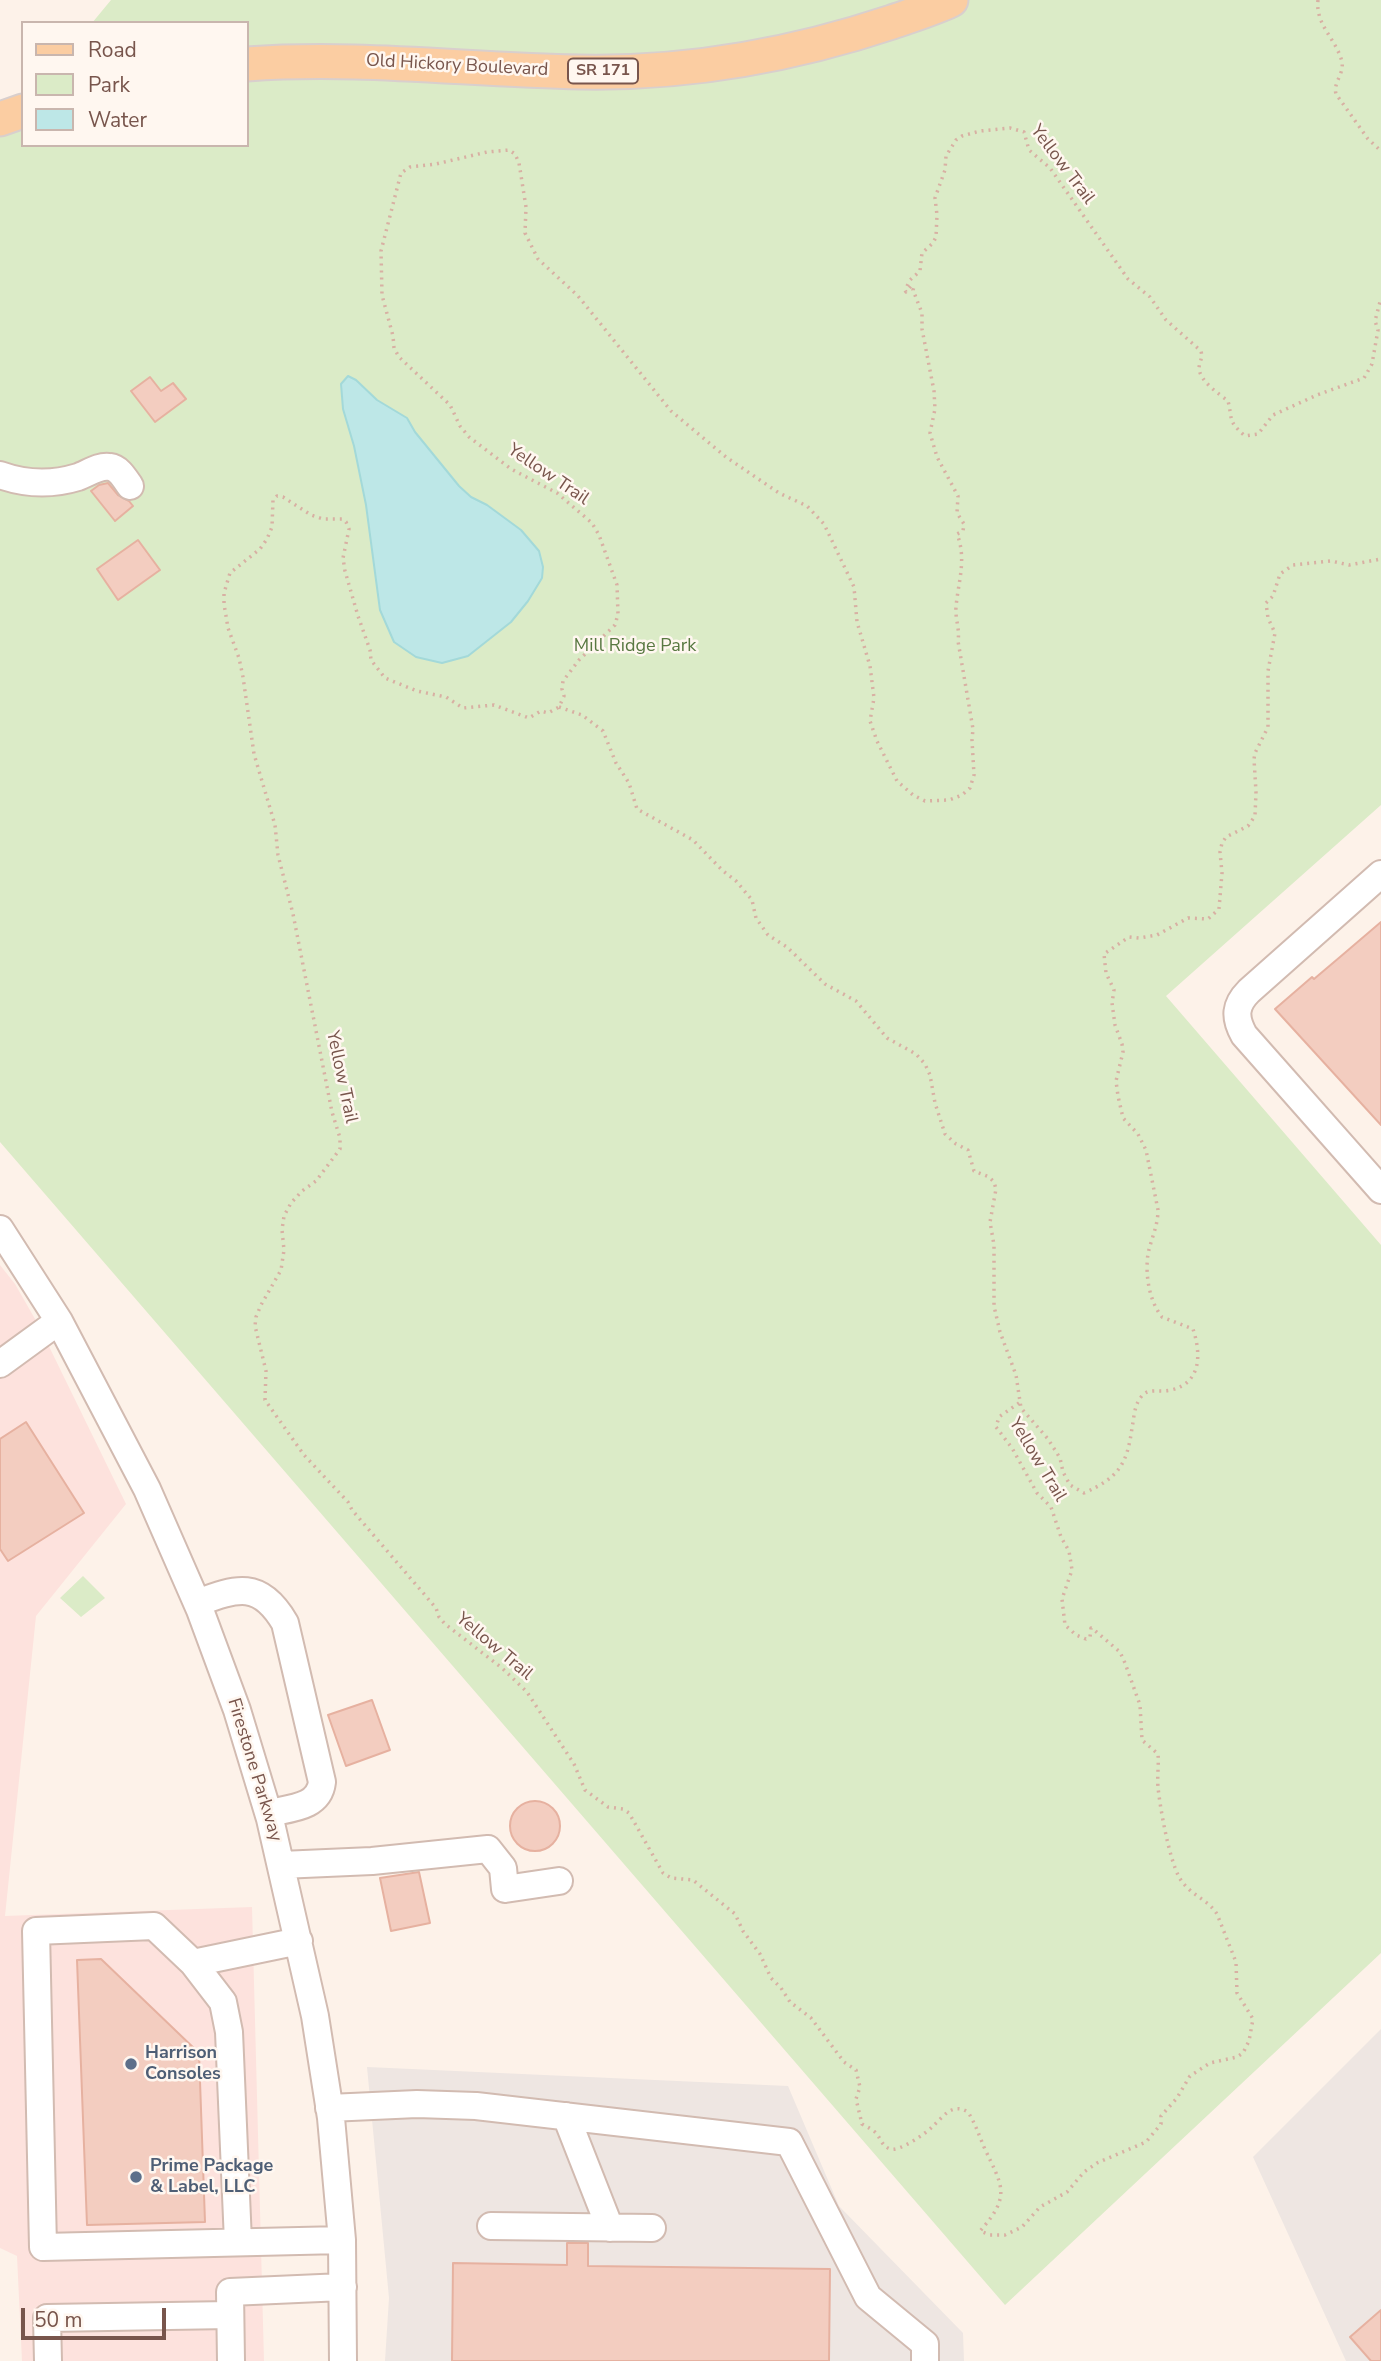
<!DOCTYPE html>
<html>
<head>
<meta charset="utf-8">
<style>
  body { margin:0 }
  #map { position:relative; width:1381px; height:2361px; overflow:hidden; background:#fdf2e9; font-family:"Nunito Sans",sans-serif }
  canvas { display:block }
  .legend { position:absolute; left:21px; top:21px; width:228px; height:126px; box-sizing:border-box; background:#fff7f0; border:2px solid #c9b6ae; margin:0; padding:9px 12px; list-style:none; font-size:21px; color:#78554c }
  .legend li { display:flex; align-items:center; gap:14px; height:35px }
  .legend b { width:35px; border:2px solid #c9b6ae }
  .scale { position:absolute; left:21px; top:2308px; width:145px; height:32px; box-sizing:border-box; border:4px solid #78554c; border-top:0; padding-left:9px; font-size:21px; line-height:24px; white-space:nowrap; color:#78554c; -webkit-text-stroke:5px #fff7f0; paint-order:stroke }
</style>
</head>
<body>
<div id="map">
<canvas width="1381" height="2361"></canvas>
<ul class="legend">
<li><b style="height:9px;background:#fbcda2"></b>Road</li>
<li><b style="height:19px;background:#dbebc7"></b>Park</li>
<li><b style="height:19px;background:#bde7e7"></b>Water</li>
</ul>
<div class="scale">50 m</div>
</div>
<script>
const ctx = document.querySelector('canvas').getContext('2d');
ctx.lineJoin = 'round';
function fill(path, color) {
  ctx.fillStyle = color;
  ctx.fill(path, 'evenodd');
}
function strokePath(path, color, width, dash) {
  ctx.strokeStyle = color;
  ctx.lineWidth = width;
  ctx.lineCap = dash ? 'butt' : 'round';
  ctx.setLineDash(dash || []);
  ctx.stroke(path);
}
function drawText(font, color, halo, rows, align = 'center') {
  ctx.font = font + ' "Nunito Sans",sans-serif';
  ctx.lineWidth = 5;
  ctx.setLineDash([]);
  ctx.textBaseline = 'middle';
  ctx.strokeStyle = halo;
  ctx.fillStyle = color;
  for (const [text, x, y, turn = 0] of rows) {
    ctx.save();
    ctx.translate(x, y);
    ctx.rotate((+turn || 0) * Math.PI / 180);
    ctx.textAlign = isNaN(turn) ? turn : align;
    if (halo) ctx.strokeText(text, 0, 0);
    ctx.fillText(text, 0, 0);
    ctx.restore();
  }
}
const commercial = new Path2D(`
  M0,1265L15,1284L39,1326L126,1504L36,1616L5,1916L252,1907L264,2361H22L17,2256L0,2248Z`);
const industrial = new Path2D(`
  M1381,2029V2361H1346L1253,2157Z
  M367,2067L788,2086L839,2206L963,2333L964,2361H385L389,2298Z`);
const green = new Path2D(`
  M111,0H1381V805L1166,996L1381,1245V1953L1005,2305L0,1142V131L23,109V145H247V23H92Z
  M83,1576L105,1598L81,1617L60,1598Z`);
const water = new Path2D(`
  M348,376L356,380L377,400L407,418L415,432L459,486L471,497L487,505L521,530L539,551L543,567L542,578L528,601L511,622L468,656L442,663L416,657L394,642L380,610L366,505L354,446L343,409L341,384Z`);
const building = new Path2D(`
  M150,377L161,391L173,383L186,399L155,422L131,391Z
  M108,483L118,495L129,501L133,506L115,521L91,491L99,485Z
  M138,540L160,570L118,600L97,569Z
  M1381,922V1125L1275,1009L1312,977L1314,979L1340,957Z
  M26,1422L84,1513L8,1561L0,1549V1439Z
  M372,1700L390,1750L346,1766L328,1715Z
  M510 1826a25 25 0 1 1 50 0a25 25 0 1 1-50 0Z
  M419,1872L430,1923L391,1931L380,1878Z
  M101,1959L199,2053L205,2222L87,2225L77,1960Z
  M567,2243H588V2266L830,2269L829,2361H452L453,2263L567,2265Z
  M1381,2310V2361H1371L1350,2337Z`);
const path = new Path2D(`
  M1318,0C1315,25 1337,40 1342,62C1344,75 1333,82 1336,94L1368,139L1381,151
  M559,707L582,715L603,731L616,763L629,783L637,809L693,840L722,870L736,881L752,900L756,918L768,935L787,947L825,984L856,1001L887,1038L916,1054L925,1064L930,1075L935,1103L945,1134L956,1144L968,1150L974,1171L989,1177L994,1182L996,1189L990,1222L994,1245V1306L1000,1332L1016,1375L1021,1408L1048,1439L1060,1458L1063,1472L1070,1485L1084,1493C1118,1478 1127,1465 1132,1428C1134,1418 1134,1406 1141,1397C1148,1387 1160,1393 1171,1390C1202,1383 1201,1353 1193,1329L1162,1317C1149,1301 1145,1274 1148,1254C1151,1239 1158,1226 1158,1210L1146,1150L1138,1134L1123,1118L1118,1096L1116,1081L1123,1052L1122,1044L1115,1025L1112,1003L1114,990L1106,973L1104,954L1129,937L1139,938L1157,935L1188,918L1208,919L1219,909L1222,873L1220,852L1222,843L1226,837L1248,826L1255,816L1256,792L1254,759L1255,753L1268,727V671L1275,633L1268,618L1266,603L1273,596L1280,574L1293,565L1331,561L1349,565L1381,559
  M1019,1403L999,1417L996,1427L1012,1448L1037,1493L1051,1507L1061,1537L1069,1551L1072,1570L1062,1599L1065,1625L1076,1635L1086,1639L1090,1637L1091,1628L1093,1629L1120,1652L1125,1663L1140,1705L1142,1740L1158,1754C1159,1765 1157,1776 1158,1787C1160,1808 1169,1858 1179,1877C1189,1895 1208,1899 1217,1914L1236,1962L1237,1993L1253,2019L1249,2041L1243,2053L1237,2057L1210,2063L1190,2076L1177,2098L1161,2116V2124L1146,2142L1097,2163L1084,2172L1067,2192L1040,2207L1022,2227L1005,2235H990L980,2231C1012,2195 1002,2186 984,2147C979,2135 975,2123 968,2112C952,2102 943,2117 932,2127C925,2134 899,2152 890,2149C882,2146 881,2139 876,2133C872,2129 867,2127 862,2124L856,2099L860,2087L856,2070L844,2062L811,2018L790,2002L781,1988L771,1978L760,1954L743,1931L735,1914L693,1880L671,1878L663,1873L629,1813L623,1809L608,1807L585,1790L574,1764L527,1692L502,1668L445,1624L439,1617L436,1608L352,1510L348,1502L304,1455L265,1400L266,1371L255,1326L256,1317L261,1305L281,1270L284,1250L282,1230L284,1216L291,1203L302,1191L316,1181L340,1149V1138L332,1112L293,914L278,855L275,825L254,754L243,677L239,658L228,628L224,604V593L230,573L260,549L267,539L272,527L273,500L277,496L283,497L311,515L323,519H342L346,522L349,529L343,558L345,571L358,616L370,650L371,660L385,678L417,691L446,697L463,708L494,705L529,718L541,711L548,713L559,707L564,696L562,689L563,681L579,660L615,625L618,614L617,585L599,535L592,523L557,493L511,469L469,437L460,426L450,405L399,357L394,348L393,336L382,295L381,251L401,173L410,167L436,164L487,152L509,150L515,154L519,163L526,207L525,233L538,259L578,296L671,411L726,457L779,493L807,506L824,524L854,587L857,622L870,666L874,698L870,721L877,741L897,781L913,795L925,801L949,800L962,795L970,788L974,775L972,740L973,729L958,641C960,629 955,619 956,607C958,583 967,559 957,534L963,531L964,524L957,513L958,496L937,457L930,433L935,409L934,391L922,329V313L913,290L914,287L911,286L906,292L905,290L910,280L920,271L922,253L933,243L936,237L937,215L935,198L945,170L946,156L956,140L962,136L980,131L1010,128L1024,132L1029,150L1050,168L1128,279L1150,297L1166,320L1201,351C1203,359 1199,362 1199,369C1201,382 1218,393 1228,401C1233,420 1227,420 1245,436L1258,434L1273,415L1317,395L1364,378L1372,364L1378,330L1375,321L1381,298`);
const minor = new Path2D(`
  M0,475C25,484 52,485 78,477C87,474 99,465 110,467C119,468 125,479 130,486
  M1381,874L1249,991C1235,1005 1234,1017 1244,1035L1381,1190
  M0,1229L59,1321L147,1489L200,1610L237,1710L270,1819L315,2016L331,2118L342,2240L343,2361
  M0,1364L59,1321
  M197,1603C237,1588 260,1580 285,1623L322,1782C319,1808 290,1808 269,1813
  M281,1865L372,1861L488,1849L503,1868L505,1889L559,1881
  M299,1941L193,1963L154,1926L36,1931L43,2247L342,2240
  M193,1963L223,2002L229,2032L238,2242
  M329,2108L417,2104L476,2106L789,2142L868,2297L925,2344V2361
  M566,2116L610,2228
  M491,2226L652,2228
  M48,2361L47,2318L230,2315
  M231,2361L230,2292L343,2287`);
const major = new Path2D(`
  M247,64C359,56 468,70 580,72C685,74 793,55 892,22C912,15 932,9 951,0
  M0,119L23,111`);
const markers = [
  [131,2064,7,"#5c6f8a"],
  [136,2177,7,"#5c6f8a"]
];
const shields = [
  [603,71,70]
];
const shieldNames = [
  ["SR 171",603,71]
];
const streetNames = [
  ["Old Hickory Boulevard",457,66,3],
  ["Yellow Trail",1062,165,53],
  ["Yellow Trail",548,475,34],
  ["Yellow Trail",341,1077,78],
  ["Yellow Trail",1037,1460,59],
  ["Yellow Trail",494,1647,40],
  ["Firestone Parkway",254,1770,73]
];
const parkNames = [
  ["Mill Ridge Park",635,647]
];
const serviceNames = [
  ["Harrison",145,2054],
  ["Consoles",145,2075],
  ["Prime Package",150,2167],
  ["& Label, LLC",150,2188]
];
fill(commercial, '#fde2dd');
fill(industrial, '#eee6e2');
fill(green, '#dbebc7');
fill(water, '#bde7e7');
strokePath(water, '#a3d9d9', 2);
fill(building, '#f3cdc0');
strokePath(building, '#e6b1a0', 2);
strokePath(minor, '#d2bbb1', 30);
strokePath(major, '#d9cfcd', 37);
strokePath(path, '#d8b0a3', 3.5, [2, 5]);
strokePath(minor, '#fff', 26);
strokePath(major, '#fbcda2', 33);
for (const [x, y, r, color] of markers) {
  const dot = new Path2D();
  dot.arc(x, y, r, 0, 2 * Math.PI);
  ctx.fillStyle = color;
  ctx.fill(dot);
  strokePath(dot, '#fff7f0', 2.5);
}
for (const [x, y, w] of shields) {
  const box = new Path2D();
  box.roundRect(x - w / 2, y - 12.5, w, 25, 5);
  ctx.fillStyle = '#fff7f0';
  ctx.fill(box);
  strokePath(box, '#78554c', 2);
}
drawText('bold 16px', '#78554c', null, shieldNames);
drawText('18px', '#78554c', '#fff7f0', streetNames);
drawText('18px', '#587841', '#fff7f0', parkNames);
drawText('bold 18px', '#4e5e75', '#fff7f0', serviceNames, 'left');
</script>
</body>
</html>
